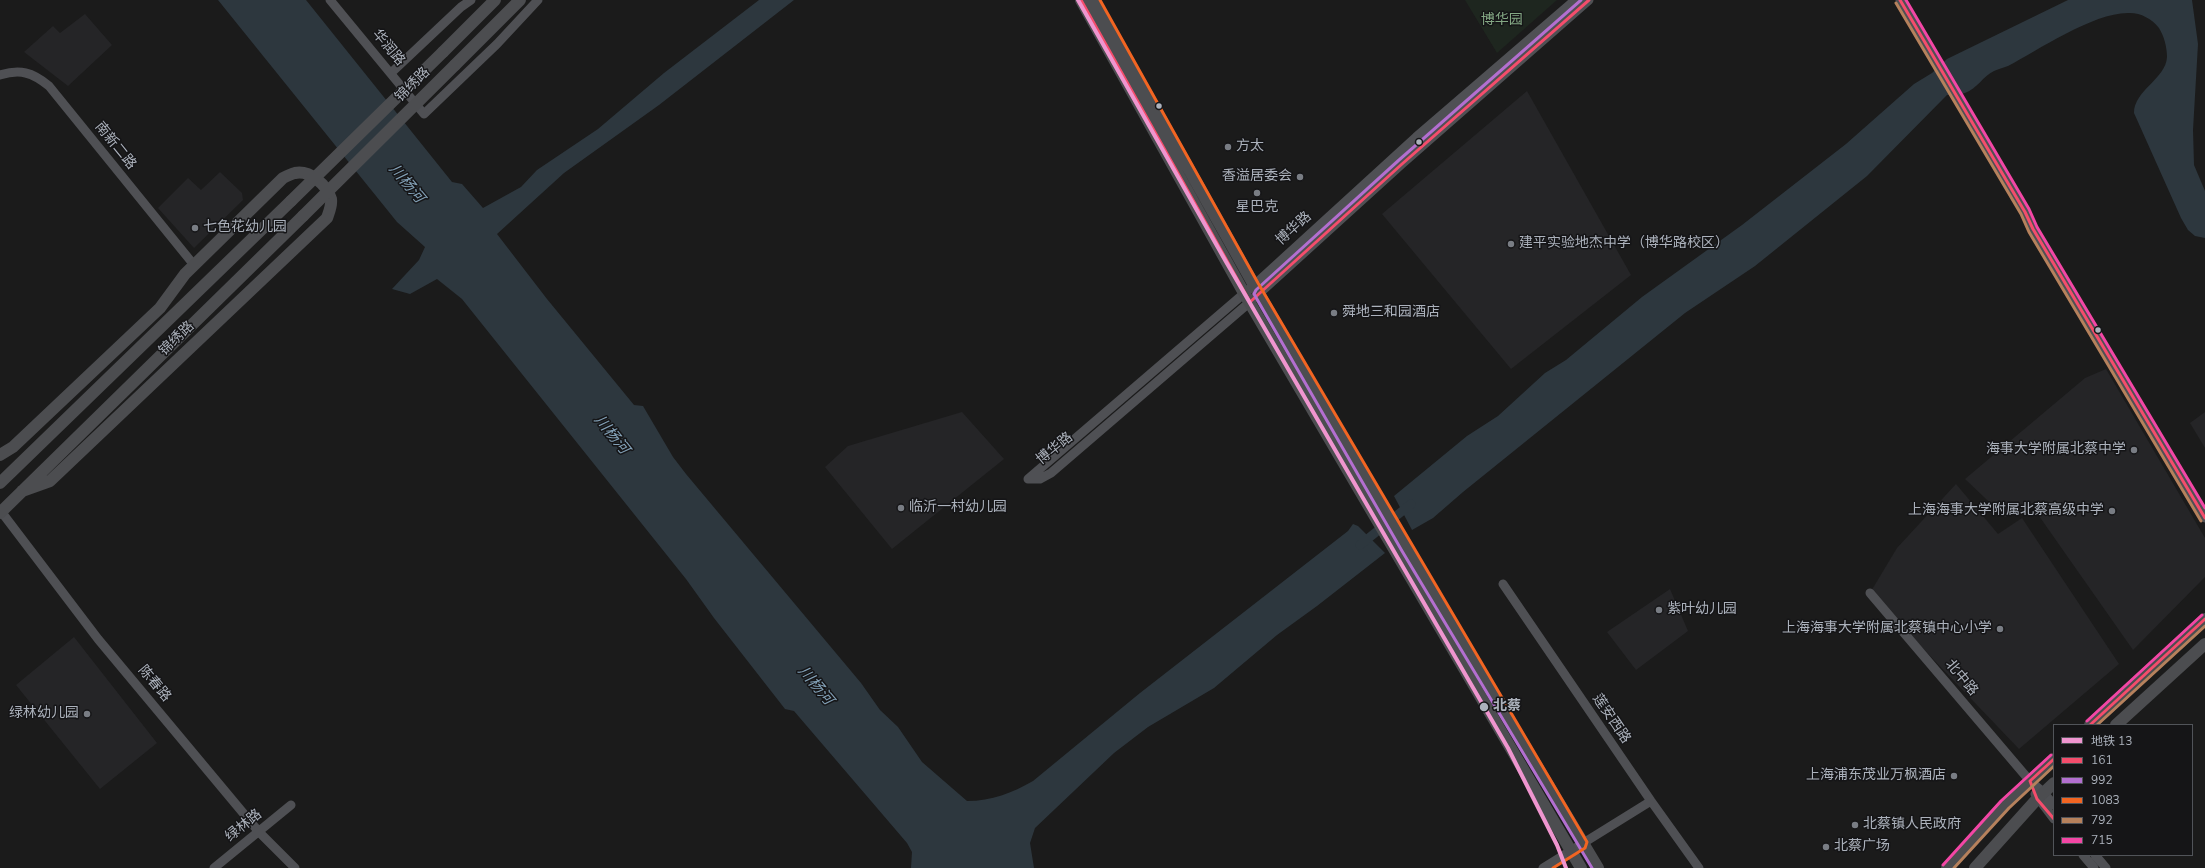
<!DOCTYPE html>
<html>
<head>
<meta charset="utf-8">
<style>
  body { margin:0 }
  #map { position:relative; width:2205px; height:868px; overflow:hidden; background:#1b1b1b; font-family:"Nunito Sans","Noto Sans SC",sans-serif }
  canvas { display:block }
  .legend { position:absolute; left:2053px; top:724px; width:140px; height:132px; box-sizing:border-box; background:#151517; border:1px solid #515459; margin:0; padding:5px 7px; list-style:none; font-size:12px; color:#acb2bc }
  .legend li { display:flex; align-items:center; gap:8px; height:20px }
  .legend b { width:20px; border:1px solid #515459 }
</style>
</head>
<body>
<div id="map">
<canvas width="2205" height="868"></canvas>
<ul class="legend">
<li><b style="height:5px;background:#ef95cf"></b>地铁 13</li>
<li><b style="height:5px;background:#f44d6c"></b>161</li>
<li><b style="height:5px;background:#b36fd0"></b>992</li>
<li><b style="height:5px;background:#f26522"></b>1083</li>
<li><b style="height:5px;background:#b6815c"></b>792</li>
<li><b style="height:5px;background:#f346a5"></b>715</li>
</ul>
</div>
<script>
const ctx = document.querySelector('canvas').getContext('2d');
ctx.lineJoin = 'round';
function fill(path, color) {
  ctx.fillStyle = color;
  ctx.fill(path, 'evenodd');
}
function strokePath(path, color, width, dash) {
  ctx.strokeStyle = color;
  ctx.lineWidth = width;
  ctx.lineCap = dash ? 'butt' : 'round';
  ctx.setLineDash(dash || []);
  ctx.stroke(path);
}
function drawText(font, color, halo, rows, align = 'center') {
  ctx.font = font + ' "Nunito Sans","Noto Sans SC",sans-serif';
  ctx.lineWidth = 3;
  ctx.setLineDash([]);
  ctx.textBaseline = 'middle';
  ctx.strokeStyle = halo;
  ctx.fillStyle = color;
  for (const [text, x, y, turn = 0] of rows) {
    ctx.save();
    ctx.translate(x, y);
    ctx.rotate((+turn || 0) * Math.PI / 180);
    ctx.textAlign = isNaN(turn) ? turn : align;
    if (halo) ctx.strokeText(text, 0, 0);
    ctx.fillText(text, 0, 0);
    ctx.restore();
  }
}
const built = new Path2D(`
  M85,14L112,45L68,86L24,52L53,26L60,33Z
  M1527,91L1631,275L1511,369L1382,214Z
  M220,172L242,193L243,200L194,248L158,208L188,178L201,190Z
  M2106,369L2205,538V577L2133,650L2032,506L2005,517L1965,479L2085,378Z
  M962,412L1004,459L892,549L825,467L848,446Z
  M2205,412V448L2190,423Z
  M1956,484L1998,534L2022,518L2119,664L2019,749L1870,593L1897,548Z
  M1670,589L1688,631L1636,670L1607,632Z
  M74,637L157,743L100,789L16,685Z`);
const green = new Path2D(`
  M1465,0H1557L1497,53Z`);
const water = new Path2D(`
  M218,0H306L452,182L462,184L483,208L521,187L537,170L598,129L664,73L759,0H794L659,105L564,173L497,234L547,299L634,405L643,406L673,457L686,474L861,683L880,710L898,727L922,762L967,801C992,801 1012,793 1033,781L1140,693L1348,531L1353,524L1358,526L1385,553L1317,606L1277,635L1214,688L1148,727L1114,753L1035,828L1030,843L1034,868H911L912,852L907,843L794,711L785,709L714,618L686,579L462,299L437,279L410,294L392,289L419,260L425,247L397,222Z
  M2068,0H2192L2198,44L2193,130L2194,165L2205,191V238L2195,236L2188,230L2181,218L2134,113C2134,90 2166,79 2167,57C2167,47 2164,36 2159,28C2152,19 2141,13 2130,13C2096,11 2038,50 2008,66C2003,68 1998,69 1994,71C1983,76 1977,89 1965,93C1960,95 1953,94 1947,95L1867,176L1755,266L1685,313L1463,492L1433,518L1412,530L1394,496L1467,436L1498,416L1545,373L1566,360L1642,297L1742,225L1846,144L1914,84L1932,73L1947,59Z`);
const canal = new Path2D(`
  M1360,545L1411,504`);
const minor = new Path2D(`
  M330,0L424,114L497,44L538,0
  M1900,0L2025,212L2033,229L2205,518
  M391,73L461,7L471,0
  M0,75C20,69 32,72 49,86L194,265
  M1028,479H1040L1051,473L1250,302L1402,164L1589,0
  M1028,479L1254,285L1416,137L1575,0
  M0,510L98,639L259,832L295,868
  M1503,584L1651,801L1699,868
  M1870,593L2030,781L2043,792L2054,805
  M2035,794L2054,819
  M2083,855L2094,868
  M2095,855L2106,868
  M214,868L291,805
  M1543,868L1651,801`);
const major = new Path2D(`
  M1081,0L1244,293L1581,868
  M1094,0L1259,294L1406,548L1598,868
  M443,52L495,0
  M455,65L520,0
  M0,455L13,447L160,308L185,274L283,178C287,176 291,174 295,173C310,170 327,185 331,199C332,206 329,212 327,218L50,481L22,491
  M0,483L291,201
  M0,513L303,216
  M2090,725L2205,619
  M2116,725L2205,644
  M1947,868L2005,804L2054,759
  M1975,868L2037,799L2054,783`);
const majorBridge = new Path2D(`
  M291,201L443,52
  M303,216L455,65`);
const bus1 = new Path2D(`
  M1081,0L1250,302L1402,164L1589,0
  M1900,0L2025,212L2033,229L2205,518
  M2090,725L2205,619
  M2054,759L2030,781L2037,799L2054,819`);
const bus2 = new Path2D(`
  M1581,0L1399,160L1256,290L1254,294L1402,551L1592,868`);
const bus3 = new Path2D(`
  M1100,0L1258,283L1587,842L1585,848L1553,868`);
const bus4 = new Path2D(`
  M1896,3L2021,214L2029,232L2201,521
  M2097,725L2205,626
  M1954,868L2009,808L2054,766`);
const bus5 = new Path2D(`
  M1906,0L2029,209L2037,227L2205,508
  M2087,721L2202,615
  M1943,865L2001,801L2051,755`);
const metro1 = new Path2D(`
  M1078,0L1225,260L1508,748L1557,845L1566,868`);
const markers = [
  [1159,106,3.5,"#acb2bc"],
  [1419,142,3.5,"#acb2bc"],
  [1228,147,4,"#797d84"],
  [1300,177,4,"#797d84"],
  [1257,193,4,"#797d84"],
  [195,228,4,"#797d84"],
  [1511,244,4,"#797d84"],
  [1334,313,4,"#797d84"],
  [2098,330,3.5,"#acb2bc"],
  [2134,450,4,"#797d84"],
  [901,508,4,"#797d84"],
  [2112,511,4,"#797d84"],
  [1659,610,4,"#797d84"],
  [2000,629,4,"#797d84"],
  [1484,707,5,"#acb2bc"],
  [87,714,4,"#797d84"],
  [1954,776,4,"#797d84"],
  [1855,825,4,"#797d84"],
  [1826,847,4,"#797d84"]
];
const parkNames = [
  ["博华园",1502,21]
];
const streetNames = [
  ["华润路",388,48,50],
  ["锦绣路",413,85,-45],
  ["南新二路",115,146,51],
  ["博华路",1294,229,-42],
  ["锦绣路",177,339,-44],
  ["博华路",1055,449,-39],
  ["北中路",1961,678,50],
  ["陈春路",154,684,50],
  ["莲安西路",1611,719,56],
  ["绿林路",244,826,-39]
];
const poiNames = [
  ["方太",1236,147],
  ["香溢居委会",1292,177,"right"],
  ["星巴克",1257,208,"center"],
  ["七色花幼儿园",203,228],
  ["建平实验地杰中学（博华路校区）",1519,244],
  ["舜地三和园酒店",1342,313],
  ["海事大学附属北蔡中学",2126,450,"right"],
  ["临沂一村幼儿园",909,508],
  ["上海海事大学附属北蔡高级中学",2104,511,"right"],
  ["紫叶幼儿园",1667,610],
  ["上海海事大学附属北蔡镇中心小学",1992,629,"right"],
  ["绿林幼儿园",79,714,"right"],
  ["上海浦东茂业万枫酒店",1946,776,"right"],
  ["北蔡镇人民政府",1863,825],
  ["北蔡广场",1834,847]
];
const stopNames = [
  ["北蔡",1493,707]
];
const waterNames = [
  ["川杨河",406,184,50],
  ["川杨河",611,435,51],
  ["川杨河",815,686,50]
];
fill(built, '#252527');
fill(green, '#1e261f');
fill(water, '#2d373e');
strokePath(canal, '#2d373e', 9);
strokePath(minor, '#4f5054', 9);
strokePath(major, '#4c4d50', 12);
strokePath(majorBridge, '#4c4d50', 12);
strokePath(bus1, '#f44d6c', 3);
strokePath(bus2, '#b36fd0', 3);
strokePath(bus3, '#f26522', 3);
strokePath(bus4, '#b6815c', 3);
strokePath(bus5, '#f346a5', 3);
strokePath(metro1, '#ef95cf', 4);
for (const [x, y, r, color] of markers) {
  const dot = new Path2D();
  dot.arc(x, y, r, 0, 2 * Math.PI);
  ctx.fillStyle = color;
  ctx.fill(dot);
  strokePath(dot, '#151517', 1.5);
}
drawText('14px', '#83a783', '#151517', parkNames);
drawText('14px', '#acb2bc', '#151517', streetNames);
drawText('14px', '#acb2bc', '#151517', poiNames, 'left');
drawText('bold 14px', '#acb2bc', '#151517', stopNames, 'left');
drawText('italic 15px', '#83a1b7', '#151517', waterNames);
</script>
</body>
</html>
